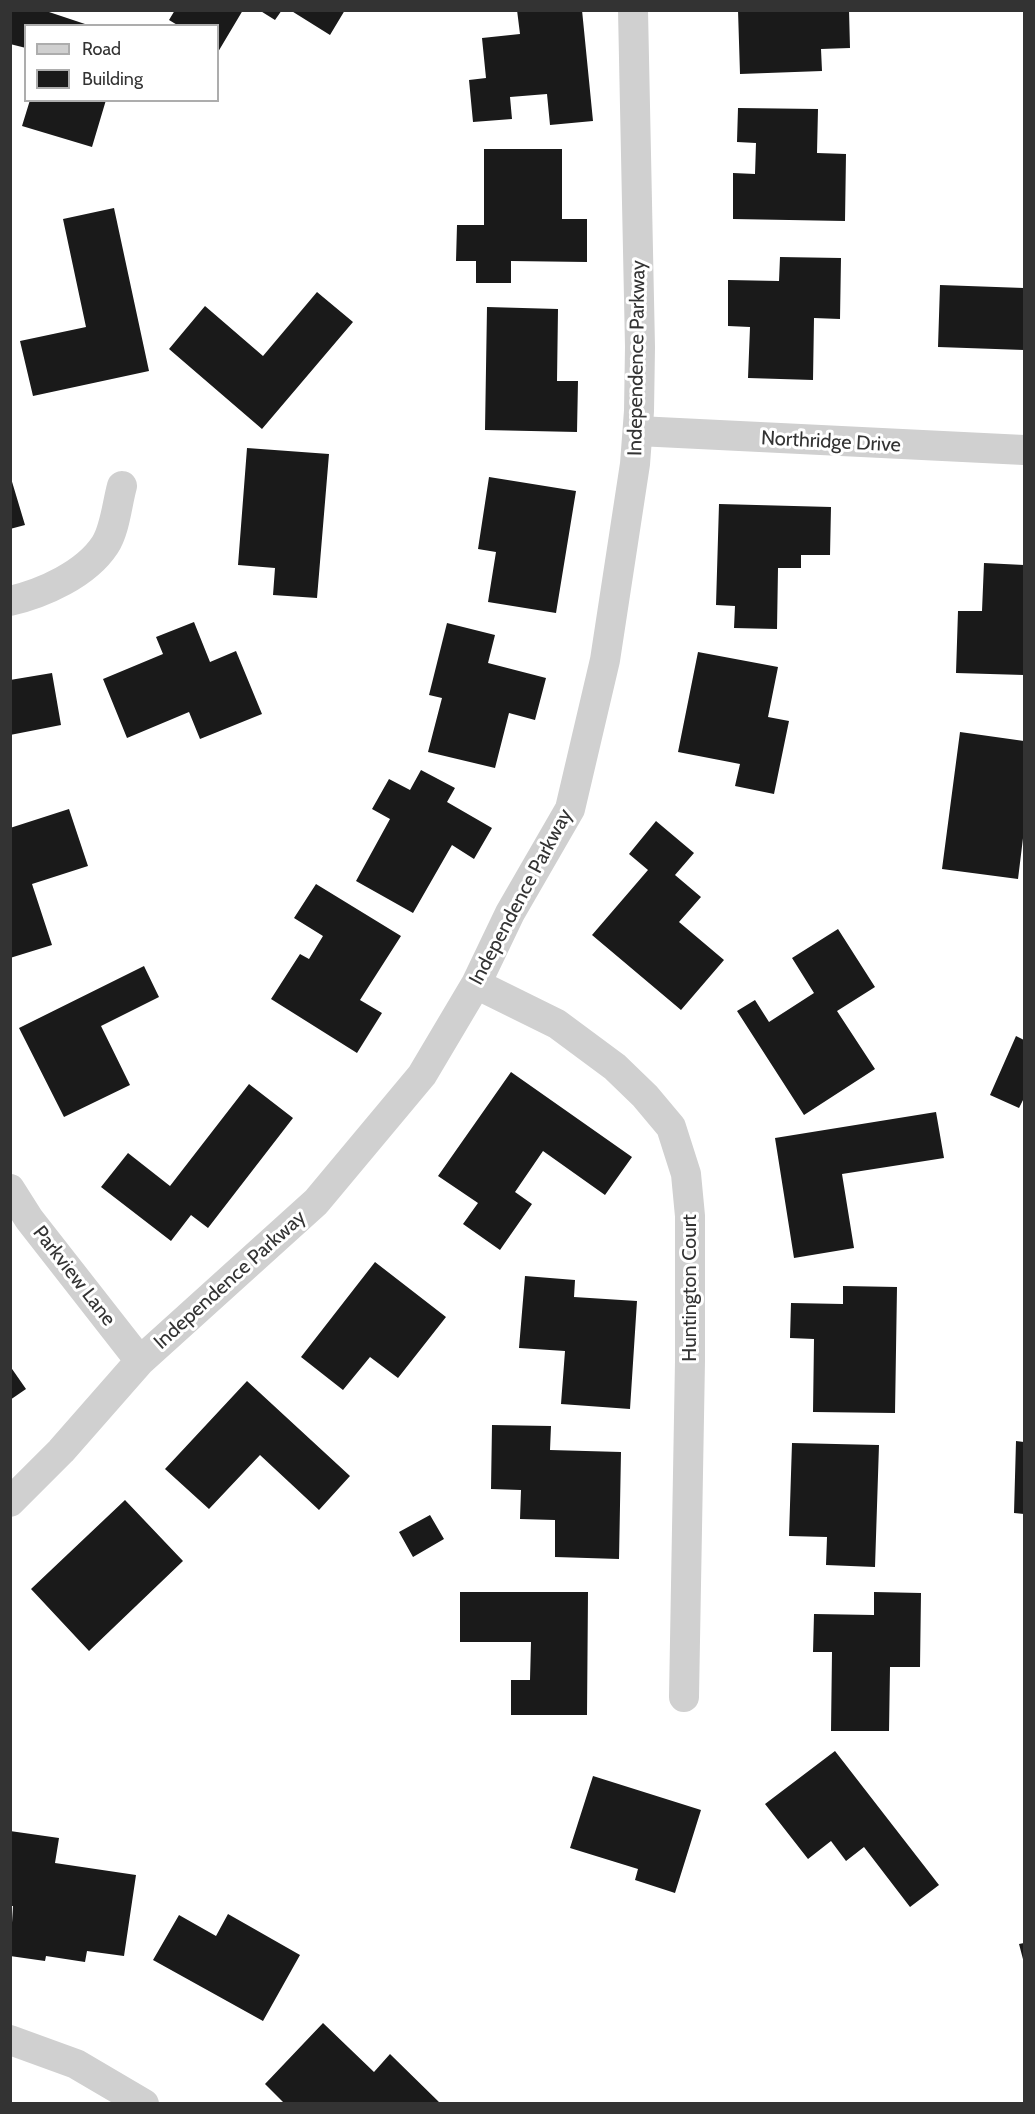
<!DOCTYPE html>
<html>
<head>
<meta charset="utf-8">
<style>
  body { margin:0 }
  #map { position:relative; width:1035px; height:2114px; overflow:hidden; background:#fff; font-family:Cabin,sans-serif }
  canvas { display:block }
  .frame { position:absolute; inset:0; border:12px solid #333; pointer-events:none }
  .legend { position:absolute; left:24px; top:24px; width:195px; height:78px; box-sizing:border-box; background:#fff; border:2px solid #adadad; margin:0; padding:8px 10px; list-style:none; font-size:18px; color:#333 }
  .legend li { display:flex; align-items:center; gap:12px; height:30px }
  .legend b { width:30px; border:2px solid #adadad }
</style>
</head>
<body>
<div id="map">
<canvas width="1035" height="2114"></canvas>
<div class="frame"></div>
<ul class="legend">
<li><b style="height:8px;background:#d0d0d0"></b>Road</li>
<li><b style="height:16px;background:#1a1a1a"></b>Building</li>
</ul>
</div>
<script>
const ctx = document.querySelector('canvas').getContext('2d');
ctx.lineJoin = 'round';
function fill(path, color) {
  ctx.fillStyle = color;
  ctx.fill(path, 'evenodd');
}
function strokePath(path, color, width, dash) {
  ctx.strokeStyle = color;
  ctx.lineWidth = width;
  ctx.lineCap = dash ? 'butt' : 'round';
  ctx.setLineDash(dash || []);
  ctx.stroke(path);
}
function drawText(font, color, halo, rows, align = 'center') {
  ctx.font = font + ' Cabin,sans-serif';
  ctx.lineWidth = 6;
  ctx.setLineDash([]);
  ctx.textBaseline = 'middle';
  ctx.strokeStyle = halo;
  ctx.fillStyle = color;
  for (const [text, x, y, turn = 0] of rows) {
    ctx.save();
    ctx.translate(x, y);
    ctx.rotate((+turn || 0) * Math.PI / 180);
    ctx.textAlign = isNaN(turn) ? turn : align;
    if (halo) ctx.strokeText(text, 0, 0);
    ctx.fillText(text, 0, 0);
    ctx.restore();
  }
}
const building = new Path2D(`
  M10,10H43L91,26H26V48L10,44Z
  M175,10H243L218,52V26H179L169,20Z
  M259,10H282L275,20Z
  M290,10H345L330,35Z
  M517,10H582L593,121L550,125L547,94L510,97L512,119L473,122L469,80L486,78L482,38L520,34Z
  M738,10H849L850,48L821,49L822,71L740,74Z
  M30,100H106L92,147L22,126Z
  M738,108L818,109L817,153L846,154L845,221L733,219V173L755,174L756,143L737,142Z
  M484,149H562V219H587V262L511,261V283H476V261H456L457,225H484Z
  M114,208L149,371L33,396L20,341L86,327L63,219Z
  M780,257L841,258L840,319L814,318L813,380L748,378L750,327L728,326V280L779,281Z
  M940,285L1024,288V350L938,347Z
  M317,292L353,322L262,429L169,349L205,306L263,356Z
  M487,307L558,309L557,381H578L577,432L485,430Z
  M247,448L329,454L317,598L273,595L275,568L238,565Z
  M10,475L25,525L10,529Z
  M489,477L576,491L556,613L488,602L496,552L478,549Z
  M719,504L831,507L830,555H801V568H778L777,629L734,628L735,606L716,605Z
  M984,563L1024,565V675L956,673L958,611H982Z
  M194,622L210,662L236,651L262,714L200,739L189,712L127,738L103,679L163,654L156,637Z
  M447,623L495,635L488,663L546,678L535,720L509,713L495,768L428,752L442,698L429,695Z
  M698,652L778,667L768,717L789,721L774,794L735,786L740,764L678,752Z
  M52,673L61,725L10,735V680Z
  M960,732L1024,741V830L1018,879L942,869Z
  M421,770L455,788L447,802L492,828L474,859L452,845L413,913L356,881L390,819L372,809L389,779L410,790Z
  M69,809L88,866L32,884L52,945L10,958V828Z
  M656,821L694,853L675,875L701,897L679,922L724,960L681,1010L592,935L648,870L629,854Z
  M316,884L401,936L360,1000L382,1013L357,1053L271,999L300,954L309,959L323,936L294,918Z
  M838,929L875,987L837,1011L875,1069L804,1115L737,1011L755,1000L769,1022L814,993L792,958Z
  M144,966L159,997L101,1026L130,1085L64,1117L19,1028Z
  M1016,1036L1024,1040V1098L1019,1108L990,1095Z
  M511,1072L632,1157L605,1195L543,1151L515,1192L532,1204L500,1250L463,1224L478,1203L438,1176Z
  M249,1084L293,1118L208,1228L191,1215L171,1241L101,1187L128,1153L170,1186Z
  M936,1112L944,1158L842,1174L854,1248L794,1258L775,1138Z
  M375,1262L446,1317L398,1378L370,1357L343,1390L301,1357Z
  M525,1276L575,1280L574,1297L637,1301L630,1409L561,1404L565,1351L519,1348Z
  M843,1286L897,1287L895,1413L813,1412L814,1339L790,1338L791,1303L843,1304Z
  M10,1366L26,1389L10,1400Z
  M247,1381L350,1476L319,1510L260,1455L209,1509L165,1469Z
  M492,1425L551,1426L550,1450L621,1452L619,1559L555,1557V1520L520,1519L521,1490L491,1489Z
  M1016,1441L1024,1442V1514L1014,1513Z
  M792,1443L879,1445L875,1567L826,1565L827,1537L789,1536Z
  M125,1500L183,1561L89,1651L31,1589Z
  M430,1515L444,1539L413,1557L399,1532Z
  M460,1592H588L587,1715H511V1680H530L531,1642H460Z
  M874,1592L921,1593L920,1667H890L889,1731H831L832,1652H813L814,1614L874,1615Z
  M835,1751L939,1885L910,1907L864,1847L846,1861L831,1841L808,1859L765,1804Z
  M593,1776L701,1810L675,1893L635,1880L638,1869L570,1848Z
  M10,1831L59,1838L55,1863L136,1875L124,1956L87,1951L85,1962L46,1956L45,1961L10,1956L13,1906H10Z
  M228,1914L300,1955L263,2021L153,1960L179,1915L216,1936Z
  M1024,1943V1963L1019,1944Z
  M323,2023L374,2072L390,2054L441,2104H285L265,2084Z`);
const street = new Path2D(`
  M638,431L1024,450
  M10,601C44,593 86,574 105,545C115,530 117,504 122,486
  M476,984L557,1024L615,1067L645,1096L671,1127L686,1174L690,1216V1361L684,1697
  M10,1189L29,1219L140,1361
  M10,1502L61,1451L140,1361L316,1202L422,1075L476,984L510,913L570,809L605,660L635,464L639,411L640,347L633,10
  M10,2040L76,2064L144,2104`);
const streetNames = [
  ["Independence Parkway",637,358,-89],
  ["Northridge Drive",831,442,3],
  ["Independence Parkway",521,897,-62],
  ["Parkview Lane",74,1276,52],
  ["Independence Parkway",230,1280,-42],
  ["Huntington Court",690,1288,-90]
];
fill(building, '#1a1a1a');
strokePath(street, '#d0d0d0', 30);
drawText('20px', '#333', '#fff', streetNames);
</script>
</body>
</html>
